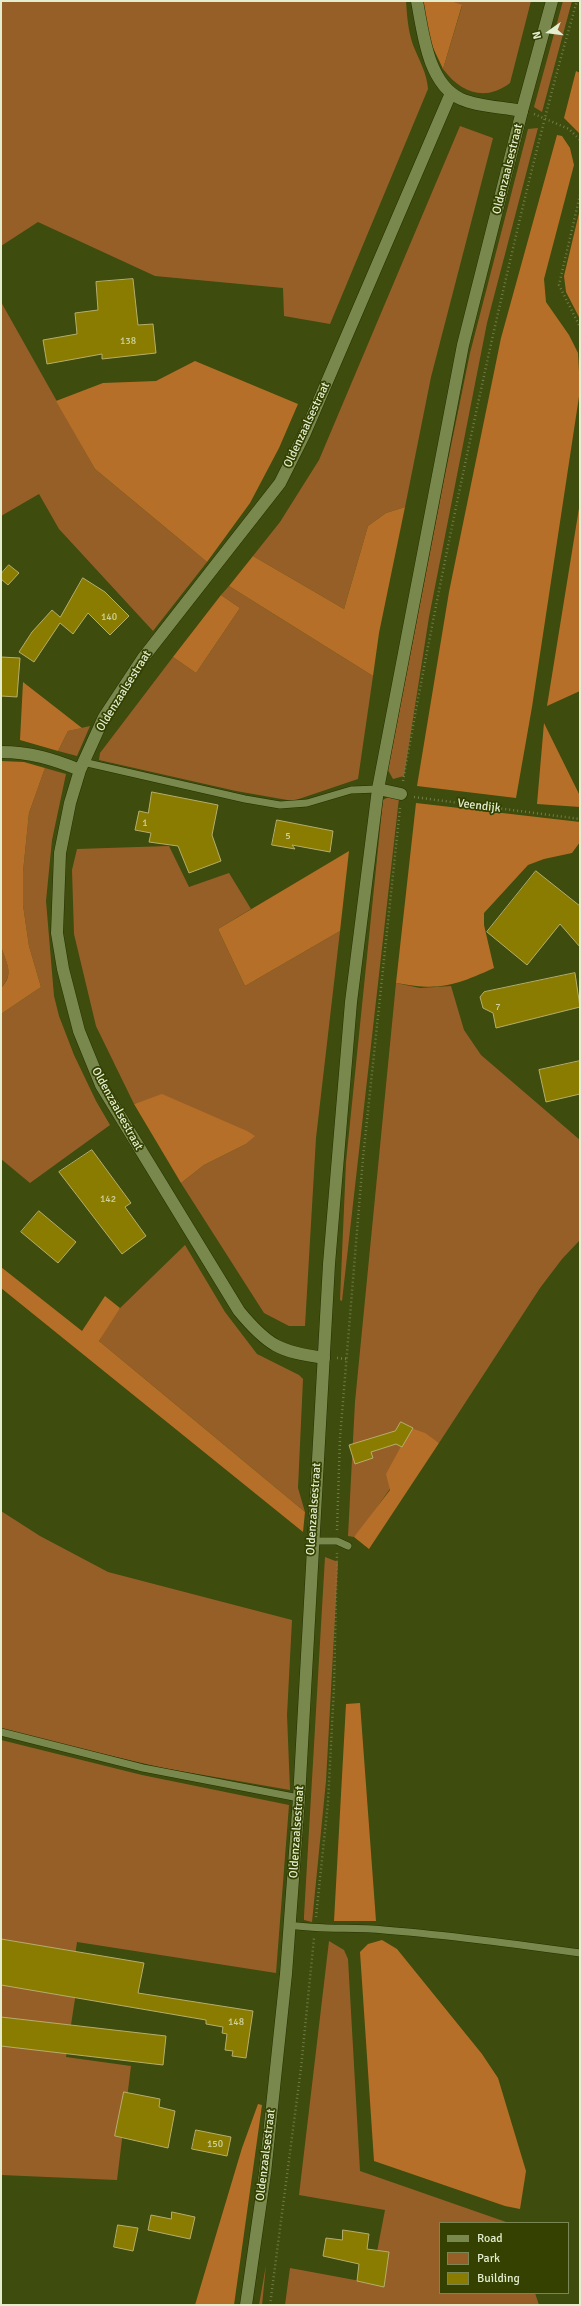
<!DOCTYPE html>
<html>
<head>
<meta charset="utf-8">
<style>
  body { margin:0 }
  #map { position:relative; width:581px; height:2306px; overflow:hidden; background:#3e4c0d; font-family:Signika,sans-serif }
  canvas { display:block }
  .frame { position:absolute; inset:0; border:2px solid #e4eecf; pointer-events:none }
  .legend { position:absolute; left:439px; top:2222px; width:130px; height:72px; box-sizing:border-box; background:#344100; border:1px solid #7a8653; margin:0; padding:5px 7px; list-style:none; font-size:12px; color:#e4eecf }
  .legend li { display:flex; align-items:center; gap:8px; height:20px }
  .legend b { width:20px; border:1px solid #7a8653 }
  .north { position:absolute; left:529px; top:12px; width:40px; height:40px; -webkit-text-stroke:3px #344100; paint-order:stroke; rotate:256deg; font-size:11px; font-weight:700; line-height:16px; text-align:center; color:#e4eecf }
  .north::after { content:''; display:block; margin:auto; width:14px; height:18px; background:#e4eecf; clip-path:polygon(50% 0,100% 100%,50% 72%,0 100%) }
</style>
</head>
<body>
<div id="map">
<canvas width="581" height="2306"></canvas>
<div class="frame"></div>
<ul class="legend">
<li><b style="height:5px;background:#79894d"></b>Road</li>
<li><b style="height:11px;background:#975f28"></b>Park</li>
<li><b style="height:11px;background:#8a7c00"></b>Building</li>
</ul>
<div class="north">N</div>
</div>
<script>
const ctx = document.querySelector('canvas').getContext('2d');
ctx.lineJoin = 'round';
function fill(path, color) {
  ctx.fillStyle = color;
  ctx.fill(path, 'evenodd');
}
function strokePath(path, color, width, dash) {
  ctx.strokeStyle = color;
  ctx.lineWidth = width;
  ctx.lineCap = dash ? 'butt' : 'round';
  ctx.setLineDash(dash || []);
  ctx.stroke(path);
}
function drawText(font, color, halo, rows, align = 'center') {
  ctx.font = font + ' Signika,sans-serif';
  ctx.lineWidth = 3.5;
  ctx.setLineDash([]);
  ctx.textBaseline = 'middle';
  ctx.strokeStyle = halo;
  ctx.fillStyle = color;
  for (const [text, x, y, turn = 0] of rows) {
    ctx.save();
    ctx.translate(x, y);
    ctx.rotate((+turn || 0) * Math.PI / 180);
    ctx.textAlign = isNaN(turn) ? turn : align;
    if (halo) ctx.strokeText(text, 0, 0);
    ctx.fillText(text, 0, 0);
    ctx.restore();
  }
}
const green = new Path2D(`
  M1,1H406C407,16 408,30 413,45C419,60 427,73 428,89L330,324L284,316L283,288L155,276L38,222L1,246Z
  M451,1H531L510,83C485,102 461,93 443,69L462,6Z
  M563,1H572L542,112L534,107Z
  M460,126L493,138L431,377L405,507L386,513L368,526L344,609L253,556L280,522L319,460Z
  M538,128L487,323L429,617L404,776L393,779L388,770L445,475L470,353L528,129Z
  M1,302L95,469L207,562L153,631L59,529L39,494L1,516Z
  M229,586L373,676L358,779L293,801L236,791L99,760L100,753L173,657L196,673L240,608L221,595Z
  M90,726L77,756L58,751L68,731Z
  M45,768L66,774L52,840L46,901L54,996L59,1016L74,1055L96,1101L110,1125L30,1183L1,1159V1014L41,987L29,946L23,905V872L29,813Z
  M390,796L399,798L342,1301L340,1300L346,1162L383,800Z
  M169,846L189,887L229,873L251,909L218,929L245,986L340,931L316,1138L305,1326H289L264,1313L181,1183L204,1165L246,1144L254,1136L162,1095L134,1104L96,1026L74,934L72,870L77,849Z
  M1,946C6,963 15,973 1,988Z
  M396,983L420,988L451,986L464,1030L481,1055L580,1140V1240L562,1259L540,1288L439,1443L427,1436L361,1530L354,1537L348,1536L355,1402Z
  M185,1245L225,1312L257,1354L299,1375L303,1379L298,1488L305,1512L99,1341L116,1312Z
  M1,1511L40,1536L108,1572L292,1620L287,1715L290,1790L163,1768L1,1730Z
  M325,1557L338,1562L326,1781L312,1922L304,1920V1916Z
  M1,1740L142,1775L289,1805L276,1973L77,1942L71,1984L77,1986L66,2057L131,2066L117,2180L1,2175Z
  M329,1941L344,1950L348,1959L360,2171L509,2223H440V2293H535L539,2305H285L290,2268L371,2283L385,2210L299,2195Z
  M266,2265L262,2305H259Z`);
const forest = new Path2D(`
  M420,1H451L462,5L443,69L429,39Z
  M576,71L580,73V134L564,118Z
  M557,135L562,136L570,148L574,165L544,279L546,302L569,335L578,353L580,390L532,707L516,798L417,786L449,592L501,338Z
  M580,209V319L566,292L564,276Z
  M195,361L298,404L279,448L250,503L207,562L95,469L56,401L103,383L156,381Z
  M580,502V691L547,706Z
  M405,507L379,633L373,676L229,586L253,556L344,609L368,526L386,513Z
  M221,595L240,608L196,673L173,657Z
  M23,682L82,728L68,731L58,751L20,740Z
  M544,723L580,796V807L537,804Z
  M1,761L24,762L45,768L29,813L23,872V905L29,946L41,987L1,1014V988C15,974 6,963 1,946Z
  M416,803L580,822V842L572,853L544,859L528,865L484,913V925L494,968C454,986 440,991 396,983Z
  M349,851L340,931L245,986L218,929Z
  M162,1094L247,1131L255,1136L246,1144L204,1165L181,1183L134,1104Z
  M1,1267L82,1331L105,1296L120,1308L99,1341L305,1512L303,1532L1,1288Z
  M411,1428L425,1433L439,1443L369,1549L354,1537L390,1490L386,1474Z
  M360,1703L376,1921H334L346,1704Z
  M382,1940L397,1949L482,2054L498,2078L526,2171L520,2209L505,2206L374,2161L360,1952L368,1944Z
  M258,2104L262,2105L234,2305H195L242,2148Z`);
const building = new Path2D(`
  M133,279L138,325L153,324L156,353L102,359V354L47,364L43,340L77,334L75,313L98,310L96,282Z
  M9,565L19,573L8,585L1,579V574Z
  M83,578L105,592L129,616L110,635L88,613L73,634L60,623L34,662L19,652L32,632L52,610L60,617Z
  M1,657L20,658L17,697L1,696Z
  M152,792L218,805L212,835L221,861L189,873L178,846L149,842L151,833L135,830L139,811L148,813Z
  M277,820L333,831L330,852L292,845L295,849L272,845Z
  M536,871L580,906V947L560,924L527,965L487,932Z
  M575,973L580,1007L496,1028L493,1013L483,1008L480,997L484,992Z
  M580,1061V1094L546,1102L539,1070Z
  M92,1150L131,1203L125,1207L146,1236L122,1254L59,1172Z
  M39,1211L76,1242L58,1263L21,1232Z
  M401,1422L413,1428L402,1447L396,1444L371,1452L373,1458L355,1464L349,1445L395,1431Z
  M1,1939L144,1963L138,1993L253,2011L246,2058L232,2056L233,2051L225,2050L227,2034L222,2033L223,2027L206,2024V2020L1,1985Z
  M1,2017L166,2036L163,2065L1,2046Z
  M124,2092L160,2099L159,2107L175,2111L168,2148L115,2136Z
  M196,2130L231,2137L227,2156L192,2149Z
  M172,2212L195,2217L190,2239L148,2230L151,2215L171,2219Z
  M118,2225L138,2228L133,2251L114,2247Z
  M343,2230L369,2234L367,2249L389,2252L384,2287L357,2281L359,2264L323,2256L326,2238L342,2240Z`);
const path = new Path2D(`
  M534,114L569,129L580,140
  M580,195L559,285L580,327
  M403,781C429,635 459,489 491,344C517,229 544,114 577,1
  M414,797L580,819
  M337,1358L347,1359
  M337,1530L340,1438L363,1158L400,808
  M316,1917L328,1802L334,1687L337,1553
  M270,2305L301,2068L314,1938`);
const lane = new Path2D(`
  M83,762L245,799L280,805L307,803L351,790L378,789
  M312,1541H337L348,1546
  M1,1732L143,1768L299,1798
  M290,1925C321,1930 352,1927 384,1930C450,1935 515,1944 580,1953`);
const street = new Path2D(`
  M417,1C423,33 428,84 461,99C479,107 503,107 522,111
  M1,752C30,752 53,759 80,770
  M378,789L401,794
  M324,1358C280,1352 268,1346 239,1311L101,1085L79,1031L63,969L57,933L60,853L70,803L80,770L104,717L143,658L280,483L305,433L451,93`);
const secondary = new Path2D(`
  M246,2305L265,2173L286,1974L299,1798L329,1264L351,1002L378,789L463,345L522,111L552,1`);
const numberNames = [
  ["138",128,341],
  ["140",109,617],
  ["1",145,823],
  ["5",288,836],
  ["7",498,1007],
  ["142",108,1199],
  ["148",236,2022],
  ["150",215,2144]
];
const streetNames = [
  ["Oldenzaalsestraat",508,169,-76],
  ["Oldenzaalsestraat",307,425,-65],
  ["Oldenzaalsestraat",124,691,-58],
  ["Veendijk",479,806,7],
  ["Oldenzaalsestraat",117,1109,61],
  ["Oldenzaalsestraat",314,1509,-86],
  ["Oldenzaalsestraat",297,1832,-86],
  ["Oldenzaalsestraat",266,2155,-83]
];
fill(green, '#975f28');
fill(forest, '#b66f28');
fill(building, '#8a7c00');
strokePath(building, '#b5ad6c', 1);
strokePath(lane, '#263001', 8);
strokePath(street, '#263001', 13);
strokePath(secondary, '#263001', 13);
strokePath(path, '#717d48', 2.5, [1, 3]);
strokePath(lane, '#79894d', 7);
strokePath(street, '#79894d', 12);
strokePath(secondary, '#79894d', 12);
drawText('10px', '#ced29b', null, numberNames);
drawText('12px', '#e4eecf', '#344100', streetNames);
</script>
</body>
</html>
